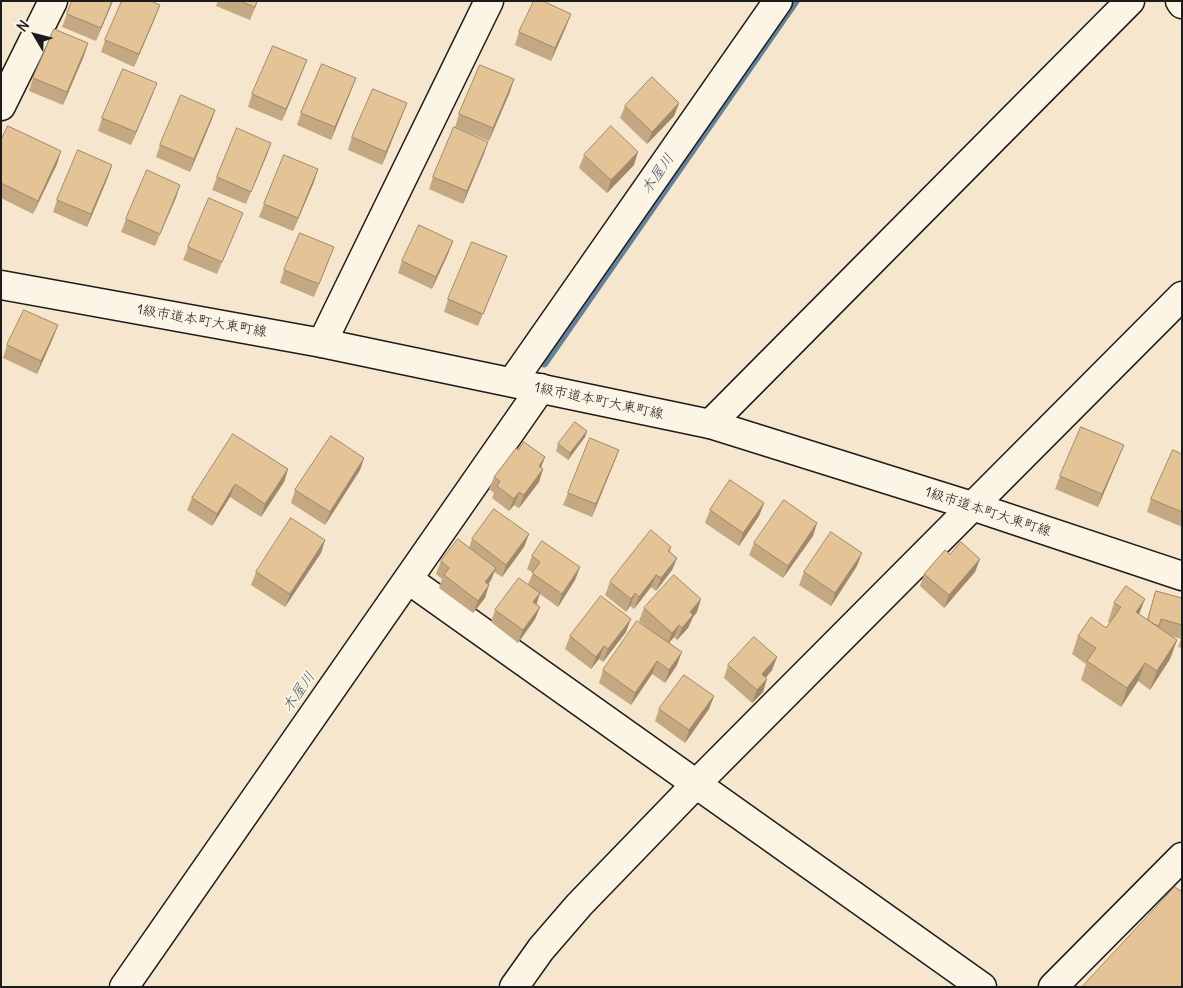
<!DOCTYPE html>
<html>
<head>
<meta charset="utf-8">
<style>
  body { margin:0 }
  #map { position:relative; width:1183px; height:988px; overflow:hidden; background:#f5e6cd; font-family:Delius,sans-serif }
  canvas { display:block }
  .frame { position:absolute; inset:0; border:2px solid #1c1c1c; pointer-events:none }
  .north { position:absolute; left:10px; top:10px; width:50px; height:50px; -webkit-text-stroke:4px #fcf5e5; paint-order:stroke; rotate:307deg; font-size:14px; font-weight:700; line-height:20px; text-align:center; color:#1c1c1c }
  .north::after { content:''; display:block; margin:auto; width:18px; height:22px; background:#1c1c1c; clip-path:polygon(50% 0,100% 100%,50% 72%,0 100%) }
</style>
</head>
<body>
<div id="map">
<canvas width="1183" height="988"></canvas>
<div class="frame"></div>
<div class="north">N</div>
</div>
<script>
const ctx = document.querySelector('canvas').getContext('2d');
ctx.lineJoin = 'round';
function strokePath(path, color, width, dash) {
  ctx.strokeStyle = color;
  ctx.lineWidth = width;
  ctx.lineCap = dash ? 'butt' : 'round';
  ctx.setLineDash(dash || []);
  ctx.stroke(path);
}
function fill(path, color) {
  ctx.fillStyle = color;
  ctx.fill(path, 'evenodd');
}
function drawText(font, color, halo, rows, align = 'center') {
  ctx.font = font + ' Delius,"Klee One",sans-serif';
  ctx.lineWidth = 4;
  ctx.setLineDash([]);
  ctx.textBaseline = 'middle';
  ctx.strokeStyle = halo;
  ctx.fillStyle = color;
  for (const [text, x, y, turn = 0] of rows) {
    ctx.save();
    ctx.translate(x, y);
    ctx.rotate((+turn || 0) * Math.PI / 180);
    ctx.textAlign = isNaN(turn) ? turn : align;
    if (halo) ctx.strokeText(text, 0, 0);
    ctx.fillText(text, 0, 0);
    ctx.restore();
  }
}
const stream = new Path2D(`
  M544,363L795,1`);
const minor = new Path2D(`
  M1180,1L1182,4
  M1,106L53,1
  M322,343L489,1
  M512,382L778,1
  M710,424L1130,1
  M409,580L982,987
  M124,987L541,388
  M514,987L541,949L579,905L697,783L1182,296
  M1053,987L1182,857`);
const tertiary = new Path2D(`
  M1,285L322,343L710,424L972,506L1182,576`);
const wall = new Path2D(`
  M113,1L96,41L62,27L67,14Z
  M218,1H258L250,20L216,6Z
  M155,18L134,67L101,52L105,40Z
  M566,27L551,61L515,45L519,32Z
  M88,43L63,105L29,91L33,78Z
  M307,60L282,121L248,107L252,94Z
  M514,79L489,141L455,127L459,114Z
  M351,91L331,140L297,125L301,113Z
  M152,96L131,145L98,131L102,118Z
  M679,103L674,116L647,144L620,118L625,106Z
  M215,110L190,172L156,157L160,145Z
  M402,116L382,165L348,150L352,137Z
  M1,140L57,164L33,214L1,198Z
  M488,142L463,204L429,189L433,177Z
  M271,143L246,204L212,190L217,177Z
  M584,155L634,165L607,193L579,168Z
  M108,177L87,227L53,212L57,200Z
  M314,182L293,231L259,217L264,204Z
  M180,185L155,246L121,232L126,219Z
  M243,213L217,274L183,260L188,247Z
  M453,241L448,254L432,289L398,273L402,261Z
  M507,256L478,326L444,312L448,299Z
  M329,260L314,297L280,283L284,270Z
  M58,325L53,338L37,374L3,358L7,345Z
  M587,431L585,437L568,460L556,451L558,444Z
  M1124,445L1098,507L1055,489L1060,476Z
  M518,450L545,457L541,467L543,469L539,482L519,508L514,505L509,511L492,498L494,493L489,489L494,477Z
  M619,450L592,517L563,505L568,493Z
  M1182,454V527L1147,512L1151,499Z
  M364,458L360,470L325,525L291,503L295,490Z
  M288,469L284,482L261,517L230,497L212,526L187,510L192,498Z
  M764,503L759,516L739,546L705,523L710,510Z
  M529,534L524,547L502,577L494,572L491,580L488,584L485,598L473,613L439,588L442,579L436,574L441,561L469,548L472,539Z
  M813,536L783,578L749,555L754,543Z
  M325,540L321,553L285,607L251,585L256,572Z
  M671,547L670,552L677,558L672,570L656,591L651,587L634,609L630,606L626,612L605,595L610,582Z
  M950,554L980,559L975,572L944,608L920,586L924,574Z
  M532,556L580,567L575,580L558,607L540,594L536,604L540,607L535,619L518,643L491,622L495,610L528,584L533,573L527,569Z
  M857,566L831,606L799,585L804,572Z
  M1156,591L1182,598V648L1178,647L1181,639L1171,636L1177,640L1170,659L1150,690L1138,681L1121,707L1081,680L1086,664L1072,654L1078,636L1106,628L1110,623L1108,622L1114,603L1139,614L1147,620Z
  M644,608L697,612L693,617L688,628L677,640L674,637L669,643L677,665L665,683L652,674L631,705L599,683L603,670L651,631L639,621Z
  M626,632L603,662L599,659L591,669L565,649L570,636Z
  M777,657L772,670L766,678L763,692L752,703L724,678L728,665Z
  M714,696L709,709L685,743L655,721L659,709Z`);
const shadedWall = new Path2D(`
  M112,1H113L96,41L101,28Z
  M160,5L155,18L134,67L139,54Z
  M571,14L566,27L551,61L555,48Z
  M88,43L84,56L63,105L67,92Z
  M307,60L302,73L282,121L286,109Z
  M356,78L351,91L331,140L335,127Z
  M514,79L510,92L489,141L493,128Z
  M157,83L152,96L131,145L136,132Z
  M407,103L402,116L382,165L386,152Z
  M679,103L674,116L647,144L652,132Z
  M215,110L211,122L190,172L194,159Z
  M488,142L484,154L463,204L467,191Z
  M271,143L267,155L246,204L251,192Z
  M61,151L57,164L33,214L38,201Z
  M638,152L634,165L607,193L611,180Z
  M112,165L108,177L87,227L91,214Z
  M318,169L314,182L293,231L298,218Z
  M180,185L176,198L155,246L160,234Z
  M453,241L448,254L432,289L436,277Z
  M58,325L53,338L37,374L41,361Z
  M587,431L585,437L568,460L570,453Z
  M1124,445L1119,457L1098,507L1102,494Z
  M619,450L614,463L592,517L596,504Z
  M545,457L540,470L539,466Z
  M364,458L360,470L325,525L330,512Z
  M288,469L284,482L261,517L265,504Z
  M543,469L539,482L519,508L524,495Z
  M235,484L230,497L212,526L217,514Z
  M519,492L514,505L509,511L514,499Z
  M764,503L759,516L739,546L743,533Z
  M817,523L813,536L783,578L788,566Z
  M529,534L524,547L502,577L506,565Z
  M325,540L321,553L285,607L290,594Z
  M862,553L857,566L831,606L835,593Z
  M677,558L672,570L656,591L661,578Z
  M980,559L975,572L944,608L949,595Z
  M580,567L575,580L558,607L562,594Z
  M496,568L491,580L481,595L485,582Z
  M656,575L651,587L634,609L639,597Z
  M489,585L485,598L473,613L478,601Z
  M540,593L536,606L533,602Z
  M635,593L630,606L626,612L631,599Z
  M701,599L697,612L693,617L688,628L677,640L682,628L690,612Z
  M1145,599L1138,617L1136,612Z
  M540,607L535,619L518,643L523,630Z
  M631,619L626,632L603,662L608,649Z
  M679,625L674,637L667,645L672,633Z
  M1177,640L1170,659L1150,690L1157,671Z
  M604,646L599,659L591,669L596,657Z
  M682,652L677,665L665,683L669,670Z
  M777,657L772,670L757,687L762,674Z
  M657,661L652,674L631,705L635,693Z
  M1145,663L1138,681L1121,707L1127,688Z
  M767,679L763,692L752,703L757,690Z
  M714,696L709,709L685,743L689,730Z`);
const building = new Path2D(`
  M72,1H112L101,28L67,14Z
  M122,1H151L160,5L139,54L105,40Z
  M241,1H257L255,7Z
  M534,1H543L571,14L555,48L519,32Z
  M54,29L88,43L67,92L33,78Z
  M273,46L307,60L286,109L252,94Z
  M322,64L356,78L335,127L301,113Z
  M480,65L514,79L493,128L459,114Z
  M123,69L157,83L136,132L102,118Z
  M652,77L679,103L652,132L625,106Z
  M373,89L407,103L386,152L352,137Z
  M181,95L215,110L194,159L160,145Z
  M8,126L61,151L38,201L1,183V140Z
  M611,126L638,152L611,180L584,155Z
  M454,127L488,142L467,191L433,177Z
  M237,128L271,143L251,192L217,177Z
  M78,150L112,165L91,214L57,200Z
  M284,155L318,169L298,218L264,204Z
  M147,170L180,185L160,234L126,219Z
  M209,198L243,213L222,262L188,247Z
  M419,225L453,241L436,277L402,261Z
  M300,233L334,247L319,284L284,270Z
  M472,242L507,256L483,314L448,299Z
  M24,310L58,325L41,361L7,345Z
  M575,422L587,431L570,453L558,444Z
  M1081,427L1124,445L1102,494L1060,476Z
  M233,434L288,469L265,504L235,484L217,514L192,498Z
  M331,436L364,458L330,512L295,490Z
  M590,438L619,450L596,504L568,493Z
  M524,442L545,457L539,466L543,469L524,495L519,492L514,499L497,486L500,481L494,477L516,448L518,450Z
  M1173,450L1182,454V512L1151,499Z
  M730,480L764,503L743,533L710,510Z
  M784,500L817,523L788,566L754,543Z
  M494,509L529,534L506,565L472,539Z
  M291,518L325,540L290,594L256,572Z
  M651,530L671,547L668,551L677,558L661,578L656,575L639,597L635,593L631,599L610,582Z
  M831,532L862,553L835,593L804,572Z
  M458,539L496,568L485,582L489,585L478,601L444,575L449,568L441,561Z
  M542,541L580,567L562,594L532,573L540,562L532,556Z
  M961,542L980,559L949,595L924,574L945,550L950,554Z
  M674,575L701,599L690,612L693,615L682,628L679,625L672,633L644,608Z
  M519,578L540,593L533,602L540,607L523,630L495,610Z
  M1126,586L1145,599L1136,612L1177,640L1157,671L1145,663L1127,688L1087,661L1096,648L1078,636L1091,617L1106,628L1121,607L1114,603Z
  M1156,591L1182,598V625L1161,619L1159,626L1154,624L1148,620Z
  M601,596L631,619L608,649L604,646L596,657L570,636Z
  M637,621L682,652L669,670L657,661L635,693L603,670Z
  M754,637L777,657L762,674L767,679L757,690L728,665Z
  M684,675L714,696L689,730L659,709Z
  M1175,887L1182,892V987H1082Z`);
const streetNames = [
  ["1級市道本町大東町線",202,321,10],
  ["1級市道本町大東町線",599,401,12],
  ["1級市道本町大東町線",988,512,18]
];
const waterNames = [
  ["木屋川",658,174,-55],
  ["木屋川",299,692,-55]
];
strokePath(stream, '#63819b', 9);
strokePath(minor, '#1c1c1c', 31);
strokePath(tertiary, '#1c1c1c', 31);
strokePath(minor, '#fcf5e5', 28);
strokePath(tertiary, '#fcf5e5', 28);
fill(wall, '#c4a881');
fill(shadedWall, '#a08869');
fill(building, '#e4c396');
strokePath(building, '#a08869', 1);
drawText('14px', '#1c1c1c', '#fcf5e5', streetNames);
drawText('italic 15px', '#465766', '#fcf5e5', waterNames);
</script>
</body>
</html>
